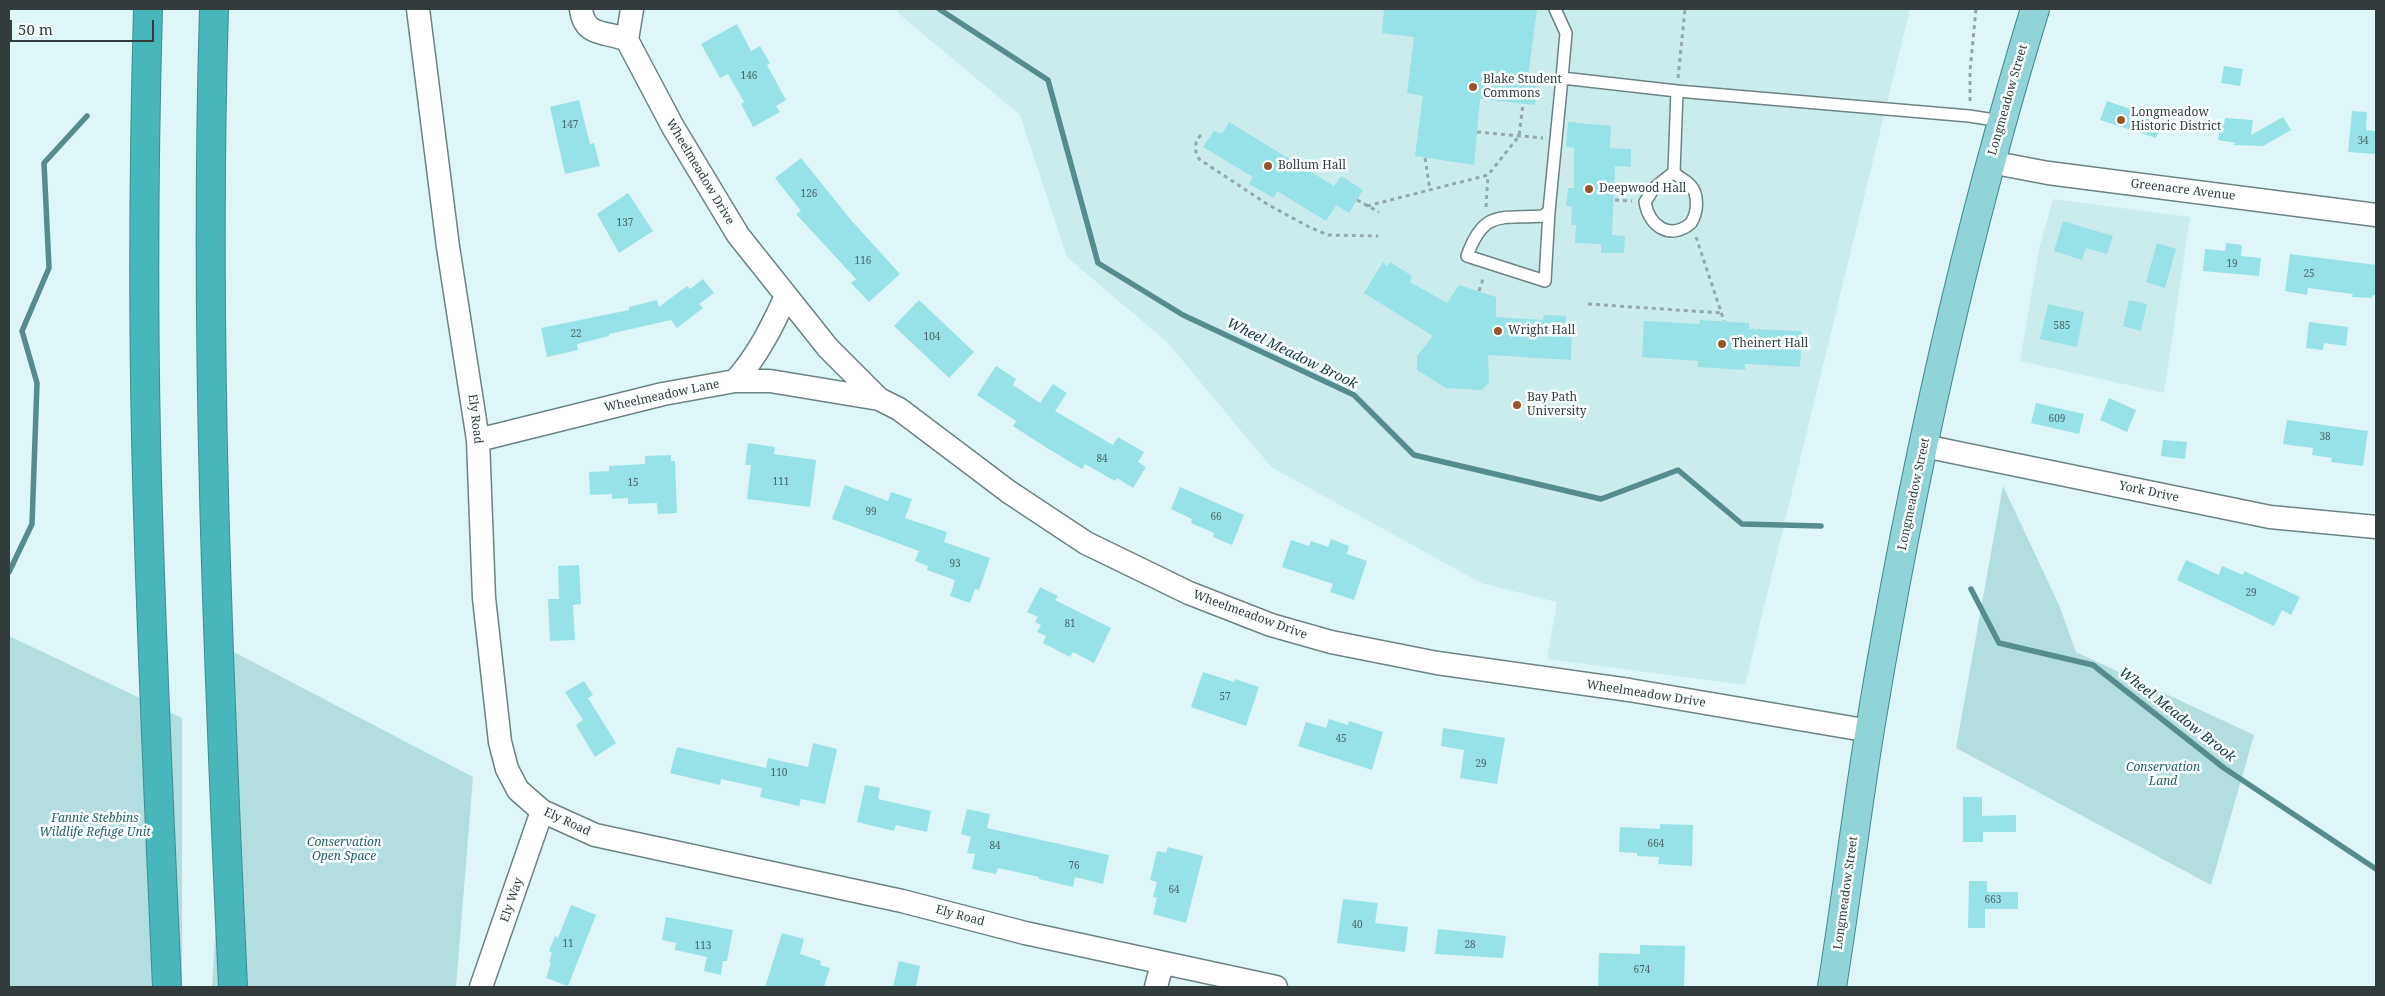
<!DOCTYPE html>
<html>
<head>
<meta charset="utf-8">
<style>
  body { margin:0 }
  #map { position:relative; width:2385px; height:996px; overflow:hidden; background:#def6f7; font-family:"Noto Serif",serif }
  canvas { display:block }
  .frame { position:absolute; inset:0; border:10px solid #323c3c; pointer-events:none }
  .scale { position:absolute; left:10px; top:20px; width:144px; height:22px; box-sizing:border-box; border:2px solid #323c3c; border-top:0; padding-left:6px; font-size:15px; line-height:18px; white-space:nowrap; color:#323c3c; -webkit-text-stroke:4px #faffff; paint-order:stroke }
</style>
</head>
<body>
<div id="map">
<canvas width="2385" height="996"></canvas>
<div class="frame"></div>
<div class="scale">50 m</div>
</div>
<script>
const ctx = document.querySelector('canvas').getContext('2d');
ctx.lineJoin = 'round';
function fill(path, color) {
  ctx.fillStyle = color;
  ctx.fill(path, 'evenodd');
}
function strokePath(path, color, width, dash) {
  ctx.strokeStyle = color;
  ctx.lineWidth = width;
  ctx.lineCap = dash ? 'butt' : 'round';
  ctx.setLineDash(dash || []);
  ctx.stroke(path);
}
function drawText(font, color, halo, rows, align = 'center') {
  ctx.font = font + ' "Noto Serif",serif';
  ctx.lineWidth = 5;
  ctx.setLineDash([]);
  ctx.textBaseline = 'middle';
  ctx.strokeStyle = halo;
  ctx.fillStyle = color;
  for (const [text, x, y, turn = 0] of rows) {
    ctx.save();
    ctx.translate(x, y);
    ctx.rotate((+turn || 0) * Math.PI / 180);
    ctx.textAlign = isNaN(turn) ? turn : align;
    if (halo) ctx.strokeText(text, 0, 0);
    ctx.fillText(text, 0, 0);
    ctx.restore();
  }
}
const built = new Path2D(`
  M897,9H1910L1745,685L1547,659L1557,602L1481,583L1271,467L1168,343L1067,257L1020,115L899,14Z
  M2053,199L2190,217L2164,393L2020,361L2039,249Z`);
const green = new Path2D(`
  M2003,486L2059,605L2076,652L2254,735L2211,885L1956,748Z
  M9,636L182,718V987H9Z
  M232,651L473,777L456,987H212Z`);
const stream = new Path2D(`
  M939,9L1048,80L1098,263L1183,315L1354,395L1414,455L1601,499L1678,470L1742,524L1821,526
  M9,572L32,524L37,383L22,331L49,268L44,163L87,116
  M1971,589L1999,643L2093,665L2224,768L2376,869`);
const building = new Path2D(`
  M1384,9H1537L1528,78L1538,80L1535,105L1480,99L1474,165L1415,156L1423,96L1407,93L1414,37L1382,33Z
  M737,24L751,51L760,46L770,63L767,65L786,100L776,106L780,112L753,127L741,104L744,102L728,74L720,78L701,44Z
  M2224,66L2243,69L2240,86L2221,83Z
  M579,100L590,144L594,143L600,166L565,174L550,107Z
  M2107,101L2145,114L2144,118L2161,123L2156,138L2100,120Z
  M2352,111L2367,112L2366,130L2376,131V154L2348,152Z
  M2283,117L2291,130L2263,146L2233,145L2236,143L2218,140L2221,123L2224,124L2225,118L2253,120L2251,135Z
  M1229,122L1334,186L1341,176L1363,190L1349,213L1336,205L1326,221L1277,191L1274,198L1249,184L1253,177L1203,147L1214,131L1222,134Z
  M1568,122L1611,126L1610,148L1631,149V167L1615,166L1612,235L1625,236L1624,253H1601V244L1575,243L1576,225H1571L1572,207L1566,206L1568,188H1574V148L1566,147Z
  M801,158L851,220L900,274L869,302L851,283L856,279L796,214L801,211L775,178Z
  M628,193L653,231L619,253L597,214Z
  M2063,221L2113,236L2107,254L2086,248L2082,260L2054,251Z
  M2157,243L2176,249L2165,288L2146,282Z
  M2226,243L2242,245L2241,256L2261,258L2259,276L2203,271L2205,249L2225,251Z
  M2290,254L2376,265V295H2373L2372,298L2352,297L2353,294L2308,288L2307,295L2285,291Z
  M1383,262L1387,266L1390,262L1412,276L1410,282L1447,303L1459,285L1496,297V317L1543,320L1544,315L1566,316V322H1572L1571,360L1488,355L1489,382L1482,390L1446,388L1417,370V356L1433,336L1364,293Z
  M703,279L714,293L699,304L703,308L677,328L671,320L609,334V336L577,344L578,350L547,357L541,328L629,310V307L657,300L659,307L687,286L690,289Z
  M919,300L974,352L949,378L894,326Z
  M2129,300L2147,304L2141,331L2123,326Z
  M2048,304L2084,312L2077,347L2040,339Z
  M1700,320L1749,323V329L1802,331L1800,367L1745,364V370L1698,367V361L1642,357L1644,321L1699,324Z
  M2309,322L2348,327L2346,346L2324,343L2323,350L2306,348Z
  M996,366L1016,379L1013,385L1040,403L1053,384L1067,393L1055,411L1113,445L1118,437L1144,452L1138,462L1146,467L1133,488L1117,478L1115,481L1085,464L1082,469L1047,448L1013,426L1016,421L977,395Z
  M2109,398L2136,410L2127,432L2100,420Z
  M2036,403L2084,414L2079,434L2031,423Z
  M2287,420L2368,431L2363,466L2331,462L2332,458L2312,455L2313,448L2283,444Z
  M2163,440L2187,442L2185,459L2161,456Z
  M748,443L775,447L774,454L816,460L810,507L747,499L751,465H745Z
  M671,455V461H675L677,513L658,514L657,503L628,504V498L612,499V494L590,495L589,472L609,471V466L645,464V456Z
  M845,485L888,501L891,492L912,499L905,518L947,532L944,542L990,558L979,590L975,589L970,603L950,596L955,580L927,570L928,566L915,561L919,551L832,519Z
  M1180,487L1244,515L1232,545L1213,537L1214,533L1191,523L1192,519L1171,509Z
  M1331,539L1349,546L1347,554L1367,561L1354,600L1330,592L1333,584L1282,567L1291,540L1309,546L1311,541L1328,547Z
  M2186,560L2219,575L2222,566L2243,575L2244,571L2300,597L2291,615L2282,610L2274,626L2177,580Z
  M579,565L581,604L573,605L575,640L550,641L548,599H559L558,566Z
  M1040,587L1058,596L1055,600L1111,628L1094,663L1073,652L1070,657L1043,643L1046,636L1037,632L1041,625L1035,622L1038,617L1027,612Z
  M1203,672L1234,682L1235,679L1259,687L1246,726L1191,707Z
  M584,681L593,695L588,698L616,743L595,757L576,725L583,720L565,692Z
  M1329,719L1348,725L1349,721L1383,732L1372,770L1298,746L1306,722L1326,728Z
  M1443,728L1505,738L1497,784L1460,778L1464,750L1441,746Z
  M813,743L837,749L825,804L801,799L799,806L760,797L762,788L721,779L720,785L670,773L677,747L766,768L768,758L808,767Z
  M865,785L880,788L878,799L931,811L927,832L896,825L894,831L857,822Z
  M1963,797H1982V816L2016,815V832H1983V842H1963Z
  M967,809L990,814L987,828L1109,855L1103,884L1075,877L1073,887L1039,879V877L998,868L996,874L972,869L975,854L967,853L971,837L961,834Z
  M1660,824L1693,825L1692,866L1658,864L1659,857L1637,856V853L1619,852L1620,827L1660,829Z
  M1168,847L1203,856L1186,923L1153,914L1157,898L1153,897L1157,882L1150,880L1157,851L1166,853Z
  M1969,881H1987V892H2018V909H1985V928H1968Z
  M1343,899L1378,903L1375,923L1408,927L1405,952L1337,943Z
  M571,905L596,915L568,986L546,978L551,963L549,962L552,953L549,951L555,936L558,938Z
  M666,917L733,930L727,961H723L721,975L704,971L707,957L675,950L676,943L662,940Z
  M1438,929L1506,936L1503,958L1435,954Z
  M782,933L804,939L800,954L821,961L820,965L830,968L824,987H765Z
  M1640,945L1685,946L1684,987L1598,986L1599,953L1640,954Z
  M899,961L920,966L916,987H893Z`);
const path = new Path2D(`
  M1678,78L1685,9
  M1970,101V71L1976,9
  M1477,132L1543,138
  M1201,135C1194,142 1194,150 1199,159L1267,204L1309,227L1328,235L1378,236
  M1425,158L1430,190
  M1357,200L1379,212
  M1615,200L1632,201
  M1367,206L1488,175L1519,136L1523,104
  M1486,207L1488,175
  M1696,237L1724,321
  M1479,291L1484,276
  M1588,304L1722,313`);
const lane = new Path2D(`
  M1555,9L1566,33L1562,78
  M1677,91L1969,116L2001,121
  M1549,211L1543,216C1500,219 1484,209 1467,256L1545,281L1549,211L1562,78L1677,91L1674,172L1654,188L1645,202C1649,226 1670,241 1691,223C1698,212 1699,194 1690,185C1685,179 1678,178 1674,172`);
const street = new Path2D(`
  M418,9L448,247L478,440L484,598L500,742L507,769L518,790L542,811L595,835L902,901L1025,933L1276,987
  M581,9C584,38 608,31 627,40L673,127L738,235L828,348L879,399L899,409L1009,492L1086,543L1189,593L1271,625L1331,642L1437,663L1629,690L1870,731
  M627,40L632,9
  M1990,162L2048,173L2376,215
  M735,381C758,355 772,327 786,296
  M478,440L663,394L735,381H770L879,399
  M1924,446L2270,517L2376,527
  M481,987L542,811
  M1156,987L1162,964`);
const primary = new Path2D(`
  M1832,987C1846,901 1856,815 1870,729C1910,486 1963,244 2035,9`);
const highway = new Path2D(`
  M148,9C144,151 143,294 146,437C150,620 159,804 167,987
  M214,9C204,335 218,661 233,987`);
const markers = [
  [1473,87,5,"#9a542a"],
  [2121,120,5,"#9a542a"],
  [1268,166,5,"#9a542a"],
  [1589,189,5,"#9a542a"],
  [1498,331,5,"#9a542a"],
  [1722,344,5,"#9a542a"],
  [1517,405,5,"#9a542a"]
];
const numberNames = [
  ["146",749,76],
  ["147",570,125],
  ["34",2363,141],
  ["126",809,194],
  ["137",625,223],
  ["116",863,261],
  ["19",2232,264],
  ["25",2309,274],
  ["585",2062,326],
  ["22",576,334],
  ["104",932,337],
  ["609",2057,419],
  ["38",2325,437],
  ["84",1102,459],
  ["111",781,482],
  ["15",633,483],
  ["99",871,512],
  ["66",1216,517],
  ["93",955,564],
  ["29",2251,593],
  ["81",1070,624],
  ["57",1225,697],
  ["45",1341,739],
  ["29",1481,764],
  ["110",779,773],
  ["664",1656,844],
  ["84",995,846],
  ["76",1074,866],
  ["64",1174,890],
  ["663",1993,900],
  ["40",1357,925],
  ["11",568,944],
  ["28",1470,945],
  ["113",703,946],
  ["674",1642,970]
];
const poiNames = [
  ["Blake Student",1483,80],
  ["Commons",1483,94],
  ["Longmeadow",2131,113],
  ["Historic District",2131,127],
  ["Bollum Hall",1278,166],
  ["Deepwood Hall",1599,189],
  ["Wright Hall",1508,331],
  ["Theinert Hall",1732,344],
  ["Bay Path",1527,398],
  ["University",1527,412]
];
const streetNames = [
  ["Longmeadow Street",2008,100,-74],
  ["Wheelmeadow Drive",700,172,59],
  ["Greenacre Avenue",2183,190,7],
  ["Wheelmeadow Lane",662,396,-12],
  ["Ely Road",475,419,83],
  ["York Drive",2149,492,12],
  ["Longmeadow Street",1914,494,-78],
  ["Wheelmeadow Drive",1250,615,20],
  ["Wheelmeadow Drive",1646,694,9],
  ["Ely Road",567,822,25],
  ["Longmeadow Street",1846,893,-82],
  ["Ely Way",512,900,-71],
  ["Ely Road",960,916,15]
];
const parkNames = [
  ["Conservation",2163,768],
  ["Land",2163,782],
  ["Fannie Stebbins",95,819],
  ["Wildlife Refuge Unit",95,833],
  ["Conservation",344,843],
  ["Open Space",344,857]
];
const waterNames = [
  ["Wheel Meadow Brook",1292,354,26],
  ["Wheel Meadow Brook",2177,715,38]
];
fill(built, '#cbeced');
fill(green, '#b2dee0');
strokePath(stream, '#558c8e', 5.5);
fill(building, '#97e2e6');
strokePath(lane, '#6d8283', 14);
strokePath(street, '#6d8283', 25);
strokePath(primary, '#408c8f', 30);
strokePath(highway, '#408c8f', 30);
strokePath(path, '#95a7a8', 3, [4, 4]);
strokePath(lane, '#fff', 11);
strokePath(street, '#fff', 22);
strokePath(primary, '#91d4d7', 28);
strokePath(highway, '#47b7bc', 28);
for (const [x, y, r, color] of markers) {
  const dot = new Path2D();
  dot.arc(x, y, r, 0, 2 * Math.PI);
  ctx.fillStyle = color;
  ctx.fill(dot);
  strokePath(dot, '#faffff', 2);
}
drawText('10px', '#4b6666', null, numberNames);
drawText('12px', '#323c3c', '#faffff', poiNames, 'left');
drawText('12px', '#323c3c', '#faffff', streetNames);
drawText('italic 12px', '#236063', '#faffff', parkNames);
drawText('italic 14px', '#14393b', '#faffff', waterNames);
</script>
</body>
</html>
